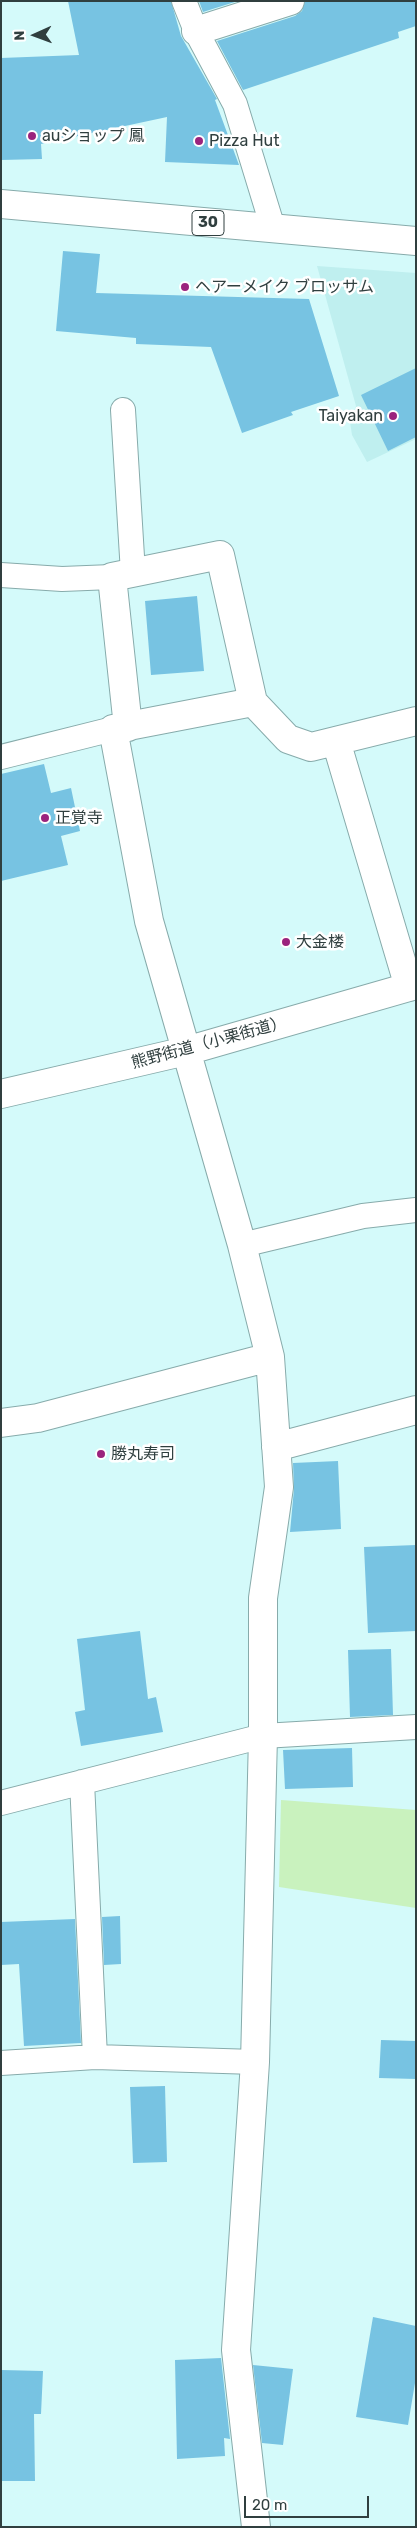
<!DOCTYPE html>
<html>
<head>
<meta charset="utf-8">
<style>
  body { margin:0 }
  #map { position:relative; width:417px; height:2528px; overflow:hidden; background:#d4fafa; font-family:Rubik,sans-serif }
  canvas { display:block }
  .frame { position:absolute; inset:0; border:2px solid #303f3f; pointer-events:none }
  .north { position:absolute; left:10px; top:10px; width:50px; height:50px; -webkit-text-stroke:4px #fff; paint-order:stroke; rotate:268deg; font-size:14px; font-weight:700; line-height:20px; text-align:center; color:#303f3f }
  .north::after { content:''; display:block; margin:auto; width:18px; height:22px; background:#303f3f; clip-path:polygon(50% 0,100% 100%,50% 72%,0 100%) }
  .scale { position:absolute; left:244px; top:2496px; width:125px; height:22px; box-sizing:border-box; border:2px solid #303f3f; border-top:0; padding-left:6px; font-size:15px; line-height:18px; white-space:nowrap; color:#303f3f; -webkit-text-stroke:4px #fff; paint-order:stroke }
</style>
</head>
<body>
<div id="map">
<canvas width="417" height="2528"></canvas>
<div class="frame"></div>
<div class="north">N</div>
<div class="scale">20 m</div>
</div>
<script>
const ctx = document.querySelector('canvas').getContext('2d');
ctx.lineJoin = 'round';
function fill(path, color) {
  ctx.fillStyle = color;
  ctx.fill(path, 'evenodd');
}
function strokePath(path, color, width, dash) {
  ctx.strokeStyle = color;
  ctx.lineWidth = width;
  ctx.lineCap = dash ? 'butt' : 'round';
  ctx.setLineDash(dash || []);
  ctx.stroke(path);
}
function drawText(font, color, halo, rows, align = 'center') {
  ctx.font = font + ' Rubik,"Noto Sans JP",sans-serif';
  ctx.lineWidth = 5;
  ctx.setLineDash([]);
  ctx.textBaseline = 'middle';
  ctx.strokeStyle = halo;
  ctx.fillStyle = color;
  for (const [text, x, y, turn = 0] of rows) {
    ctx.save();
    ctx.translate(x, y);
    ctx.rotate((+turn || 0) * Math.PI / 180);
    ctx.textAlign = isNaN(turn) ? turn : align;
    if (halo) ctx.strokeText(text, 0, 0);
    ctx.fillText(text, 0, 0);
    ctx.restore();
  }
}
const built = new Path2D(`
  M317,266L416,273V439L367,462L352,435L350,422L356,406Z`);
const green = new Path2D(`
  M281,1800L416,1810V1908L279,1887Z`);
const building = new Path2D(`
  M68,1H171L181,36L217,99L215,100L239,165L165,162L167,117L41,144L42,159L1,160V58L79,55Z
  M199,1H238L203,12Z
  M305,1H416V26L398,32L399,38L243,90L217,41L295,16L302,11Z
  M63,251L100,254L96,293L309,299L339,396L291,412L293,415L242,433L211,347L136,344V338L56,331Z
  M416,368V437L388,451L361,395Z
  M197,596L204,671L151,675L145,601Z
  M44,764L51,793L71,788L80,831L61,836L68,865L1,881V774Z
  M338,1461L341,1529L290,1532L294,1489L293,1463Z
  M416,1545V1631L368,1633L364,1547Z
  M140,1631L148,1699L156,1697L163,1732L81,1746L75,1712L85,1710L77,1639Z
  M391,1649L393,1715L350,1717L348,1650Z
  M352,1748L353,1787L285,1789L283,1750Z
  M120,1916L121,1964L104,1965L102,1917Z
  M75,1919L81,2043L24,2046L19,1964L1,1965V1922Z
  M381,2040L416,2041V2079L379,2078Z
  M165,2086L167,2162L133,2163L130,2087Z
  M373,2317L416,2326V2377L408,2425L356,2417Z
  M221,2358L230,2439L224,2438L225,2456L177,2459L175,2360Z
  M253,2365L293,2369L283,2445L262,2443Z
  M1,2370L43,2371L41,2414H34L35,2481H1Z`);
const lane = new Path2D(`
  M184,1L196,31L235,104L273,228
  M123,410L133,573
  M1,575L62,579L112,577
  M1,757L113,729
  M242,1245L363,1216L416,1210
  M82,1782L95,2057
  M1,1803L263,1736L416,1727
  M1,2063L95,2057L255,2062`);
const street = new Path2D(`
  M196,31L290,1
  M253,702L113,729L149,921L242,1245L270,1357L279,1487L263,1598V1736L255,2062L236,2350L256,2527
  M128,727L112,577L220,555L253,702L288,739L311,747L416,721
  M336,741L409,987
  M1,1094L186,1051L416,985
  M1,1423L38,1418L270,1357
  M276,1447L416,1410`);
const primary = new Path2D(`
  M1,204L416,241`);
const markers = [
  [32,136,5,"#9b237d"],
  [199,141,5,"#9b237d"],
  [185,287,5,"#9b237d"],
  [393,416,5,"#9b237d"],
  [45,818,5,"#9b237d"],
  [286,942,5,"#9b237d"],
  [101,1454,5,"#9b237d"]
];
const shields = [
  [208,223,32]
];
const shieldNames = [
  ["30",208,223]
];
const poiNames = [
  ["auショップ 鳳",42,136],
  ["Pizza Hut",209,141],
  ["ヘアーメイク ブロッサム",195,287],
  ["Taiyakan",383,416,"right"],
  ["正覚寺",55,818],
  ["大金楼",296,942],
  ["勝丸寿司",111,1454]
];
const streetNames = [
  ["熊野街道（小栗街道）",209,1043,-15]
];
fill(built, '#bfefef');
fill(green, '#c9f2be');
fill(building, '#77c3e2');
strokePath(lane, '#87abab', 26);
strokePath(street, '#87abab', 30);
strokePath(primary, '#87abab', 30);
strokePath(lane, '#fff', 24);
strokePath(street, '#fff', 28);
strokePath(primary, '#fff', 28);
for (const [x, y, r, color] of markers) {
  const dot = new Path2D();
  dot.arc(x, y, r, 0, 2 * Math.PI);
  ctx.fillStyle = color;
  ctx.fill(dot);
  strokePath(dot, '#fff', 2);
}
for (const [x, y, w] of shields) {
  const box = new Path2D();
  box.roundRect(x - w / 2, y - 12.5, w, 25, 4);
  ctx.fillStyle = '#fff';
  ctx.fill(box);
  strokePath(box, '#303f3f', 1);
}
drawText('bold 15px', '#303f3f', null, shieldNames);
drawText('16px', '#303f3f', '#fff', poiNames, 'left');
drawText('16px', '#303f3f', '#fff', streetNames);
</script>
</body>
</html>
